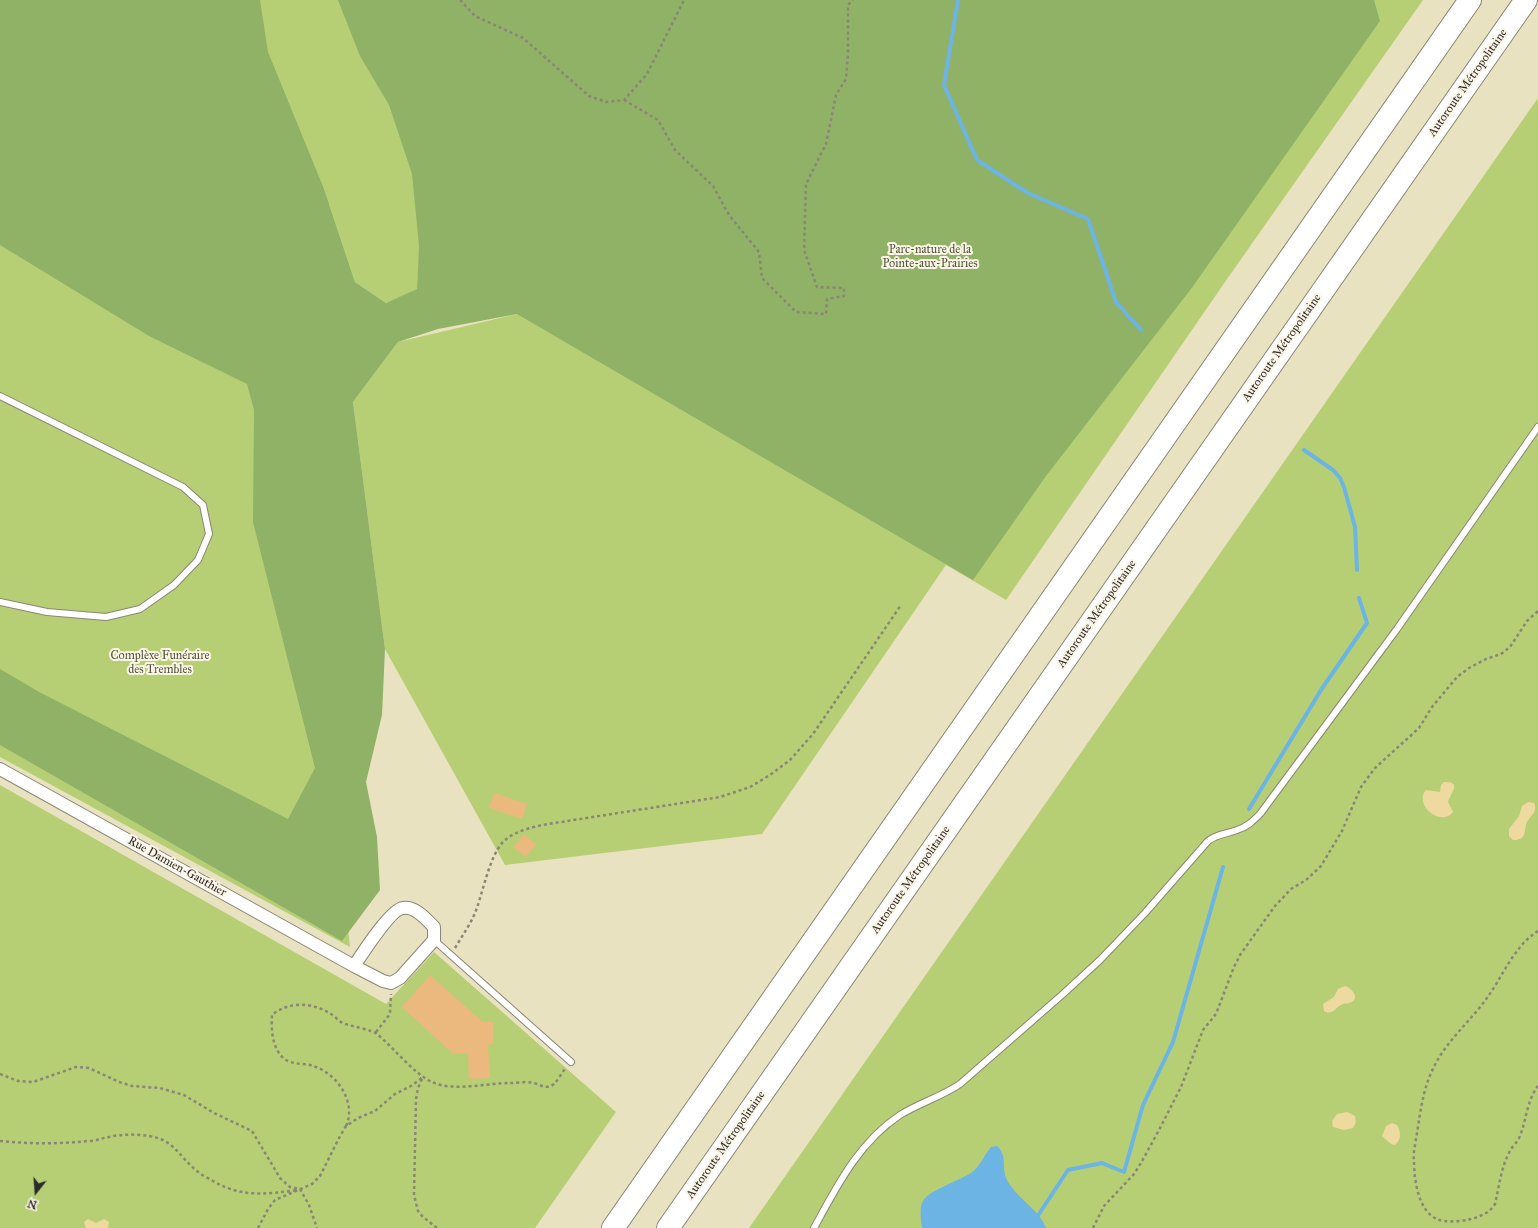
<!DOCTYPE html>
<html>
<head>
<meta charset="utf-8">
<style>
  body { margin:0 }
  #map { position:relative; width:1538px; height:1228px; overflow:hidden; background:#e9e2c0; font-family:"IM FELL Great Primer",serif }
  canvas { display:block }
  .north { position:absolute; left:16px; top:1172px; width:40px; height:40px; -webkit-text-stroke:3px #fcf5e5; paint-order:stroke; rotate:197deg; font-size:11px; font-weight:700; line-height:16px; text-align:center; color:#2b2b2b }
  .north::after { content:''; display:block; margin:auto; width:14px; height:18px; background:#2b2b2b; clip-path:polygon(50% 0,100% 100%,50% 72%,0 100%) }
</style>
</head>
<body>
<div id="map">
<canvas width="1538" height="1228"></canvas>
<div class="north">N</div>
</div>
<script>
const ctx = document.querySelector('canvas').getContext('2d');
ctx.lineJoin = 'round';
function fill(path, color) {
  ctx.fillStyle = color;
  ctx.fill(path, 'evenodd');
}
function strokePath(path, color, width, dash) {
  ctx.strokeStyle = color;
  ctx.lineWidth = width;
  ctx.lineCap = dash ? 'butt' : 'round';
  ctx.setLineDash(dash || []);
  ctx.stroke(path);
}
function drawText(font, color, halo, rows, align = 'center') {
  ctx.font = font + ' "IM FELL Great Primer",serif';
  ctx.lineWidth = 4;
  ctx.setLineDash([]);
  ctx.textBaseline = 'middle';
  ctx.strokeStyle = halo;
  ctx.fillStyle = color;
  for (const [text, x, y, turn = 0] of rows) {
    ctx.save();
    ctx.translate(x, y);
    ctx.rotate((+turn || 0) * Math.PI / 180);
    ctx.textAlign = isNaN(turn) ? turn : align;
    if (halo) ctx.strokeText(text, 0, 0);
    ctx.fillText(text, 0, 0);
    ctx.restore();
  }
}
const green = new Path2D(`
  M0,0H1423L1225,282L1006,600L946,565L762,834L505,865L385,649L353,402L398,342L517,314L419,257L417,290L386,303L355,282L329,204L267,168L350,947L0,757Z
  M1538,98V1228H749Z
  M0,785L386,1004L434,952L616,1112L535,1228H0Z`);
const forest = new Path2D(`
  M0,0H260L268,52L324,189L355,282L386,303L417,289L419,246L412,174L389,105L360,56L338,0H1374L1380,21L1191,289L1046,476L973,580L517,314L438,329L398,342L353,402L385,649L382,715L366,782L377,837L380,890L342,941L0,745V669L41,693L288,819L315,768L253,522L254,410L247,384L149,336L0,245Z`);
const sand = new Path2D(`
  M1444,782C1463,781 1450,794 1448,802L1453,812C1441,828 1413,804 1426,790L1440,792L1441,785Z
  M1528,802L1534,803C1538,812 1531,815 1527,822C1523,831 1528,840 1513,840L1509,836V829L1519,816L1522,806Z
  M1345,986C1351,988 1360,997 1352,1002C1349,1004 1345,1003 1343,1004C1335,1007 1333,1016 1324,1011L1323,1004L1334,997L1338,989Z
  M1347,1112L1355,1116L1356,1122L1353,1128L1344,1130L1333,1127L1332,1121L1337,1114Z
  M1392,1123L1397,1125C1401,1133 1402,1138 1395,1145L1391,1144L1382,1136L1386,1126Z
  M88,1219L96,1223L104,1219L109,1222L108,1228H86L84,1222Z`);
const water = new Path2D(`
  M997,1146C1008,1156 1001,1168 1007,1180C1017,1199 1039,1209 1046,1228H922C921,1220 919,1208 923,1201C929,1190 959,1181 971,1173C980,1167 984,1155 991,1147Z`);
const stream = new Path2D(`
  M958,0L944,85L977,160L1028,193L1088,219L1116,302L1141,330
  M1304,450L1333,470L1340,478L1344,487L1355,527L1357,570
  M1249,809L1321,690L1367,623L1359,598
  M1037,1217L1068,1170L1102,1163L1124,1172L1143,1105L1173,1042L1223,867`);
const building = new Path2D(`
  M494,793L527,804L522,819L489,808Z
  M524,834L536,845L526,857L513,847Z
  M430,975L483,1022H493V1043L488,1045L490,1078L469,1079L468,1053L453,1054L402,1007Z`);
const path = new Path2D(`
  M460,0L475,16L523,38L589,96L606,102L624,100L647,74L684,0
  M624,100L658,120L675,150L713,186L729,215L759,252L762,278L796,312L826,314L827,299L844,296V288L817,287L804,250L806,184L826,144L836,95L846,79L848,53V5L853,0
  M1538,931C1514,946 1503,976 1487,998C1469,1023 1444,1043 1432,1071C1422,1092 1420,1116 1416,1139C1415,1146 1413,1153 1414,1160C1414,1179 1418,1211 1437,1219C1444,1223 1460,1221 1467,1220C1479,1217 1489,1214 1495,1204C1499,1187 1501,1168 1509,1153C1511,1147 1517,1143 1519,1138C1527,1120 1526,1102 1538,1086
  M455,948C462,936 470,925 475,913C483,893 489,857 503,842C513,832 529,828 542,825L720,797L750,787L770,775L790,760L813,734L901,605
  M376,1032L390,1014L391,994
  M0,1074L18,1081L33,1082L76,1067L89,1068L119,1082L132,1086L160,1088L184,1095L214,1113L252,1131L280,1178L290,1187L300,1189L309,1205L317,1228
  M422,1079L418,1088L416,1099L414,1195L418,1211L423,1217L437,1228
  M346,1126C357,1103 337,1073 313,1066C305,1063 295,1065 286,1060C272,1051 271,1029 272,1015C289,1001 312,1002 331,1014C335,1016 338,1021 343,1023C352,1027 371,1029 377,1034C393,1047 414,1074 432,1082C453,1092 487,1083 510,1083C517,1083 527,1081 534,1083C541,1085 547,1090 554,1084C558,1080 561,1074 565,1069
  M0,1141C30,1144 59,1144 88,1141C96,1141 102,1138 109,1137C121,1134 136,1134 149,1136C175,1140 179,1157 197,1171C201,1175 208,1178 213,1181C242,1198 266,1194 298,1190
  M258,1228L268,1209L275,1200L312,1184L320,1176L339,1138L346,1126L358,1118L375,1111L395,1094L411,1086L423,1077
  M1093,1228L1104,1206L1134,1174L1141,1163L1159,1130L1181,1087L1203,1030L1216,1014L1234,967L1240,955L1275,906L1291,889L1306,880L1321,866L1342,831L1361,787L1375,768L1419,728L1432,707L1457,677L1469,668L1486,659L1501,654L1510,647L1527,621L1538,611`);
const service = new Path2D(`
  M0,396L183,487L203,505L209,534L198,560L174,585L140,609L106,617L47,612L0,602
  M434,940L571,1062
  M814,1228C837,1186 859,1142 900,1115C919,1103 941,1097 960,1084L1063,994L1100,960L1145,913L1208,841C1217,834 1227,834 1237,830C1247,827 1253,821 1260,814L1397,629L1538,427`);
const minor = new Path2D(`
  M0,769L354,966L383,981L391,983L400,978L434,940V927C426,919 415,906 403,908C391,909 362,954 354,966`);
const motorway = new Path2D(`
  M613,1228L1470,0
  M668,1228L1526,0`);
const streetNames = [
  ["Autoroute Métropolitaine",1468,83,-55],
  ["Autoroute Métropolitaine",1282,348,-55],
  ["Autoroute Métropolitaine",1097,614,-55],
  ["Rue Damien-Gauthier",177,867,29],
  ["Autoroute Métropolitaine",911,880,-55],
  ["Autoroute Métropolitaine",726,1145,-55]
];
const parkNames = [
  ["Parc-nature de la",930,250],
  ["Pointe-aux-Prairies",930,264],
  ["Complèxe Funéraire",160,656],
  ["des Trembles",160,670]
];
fill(green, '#b6cf75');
fill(forest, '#90b266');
fill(sand, '#eeda9e');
fill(water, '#6cb4e4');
strokePath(stream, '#6cb4e4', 4);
fill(building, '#ebb87e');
strokePath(service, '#8a8676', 8);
strokePath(minor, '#8a8676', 14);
strokePath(motorway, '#8a8676', 24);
strokePath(path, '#8a8676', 2.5, [3, 3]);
strokePath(service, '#fff', 6);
strokePath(minor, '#fff', 12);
strokePath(motorway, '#fff', 22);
drawText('12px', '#2b2b2b', '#fcf5e5', streetNames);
drawText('12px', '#4e543e', '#fcf5e5', parkNames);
</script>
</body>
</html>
